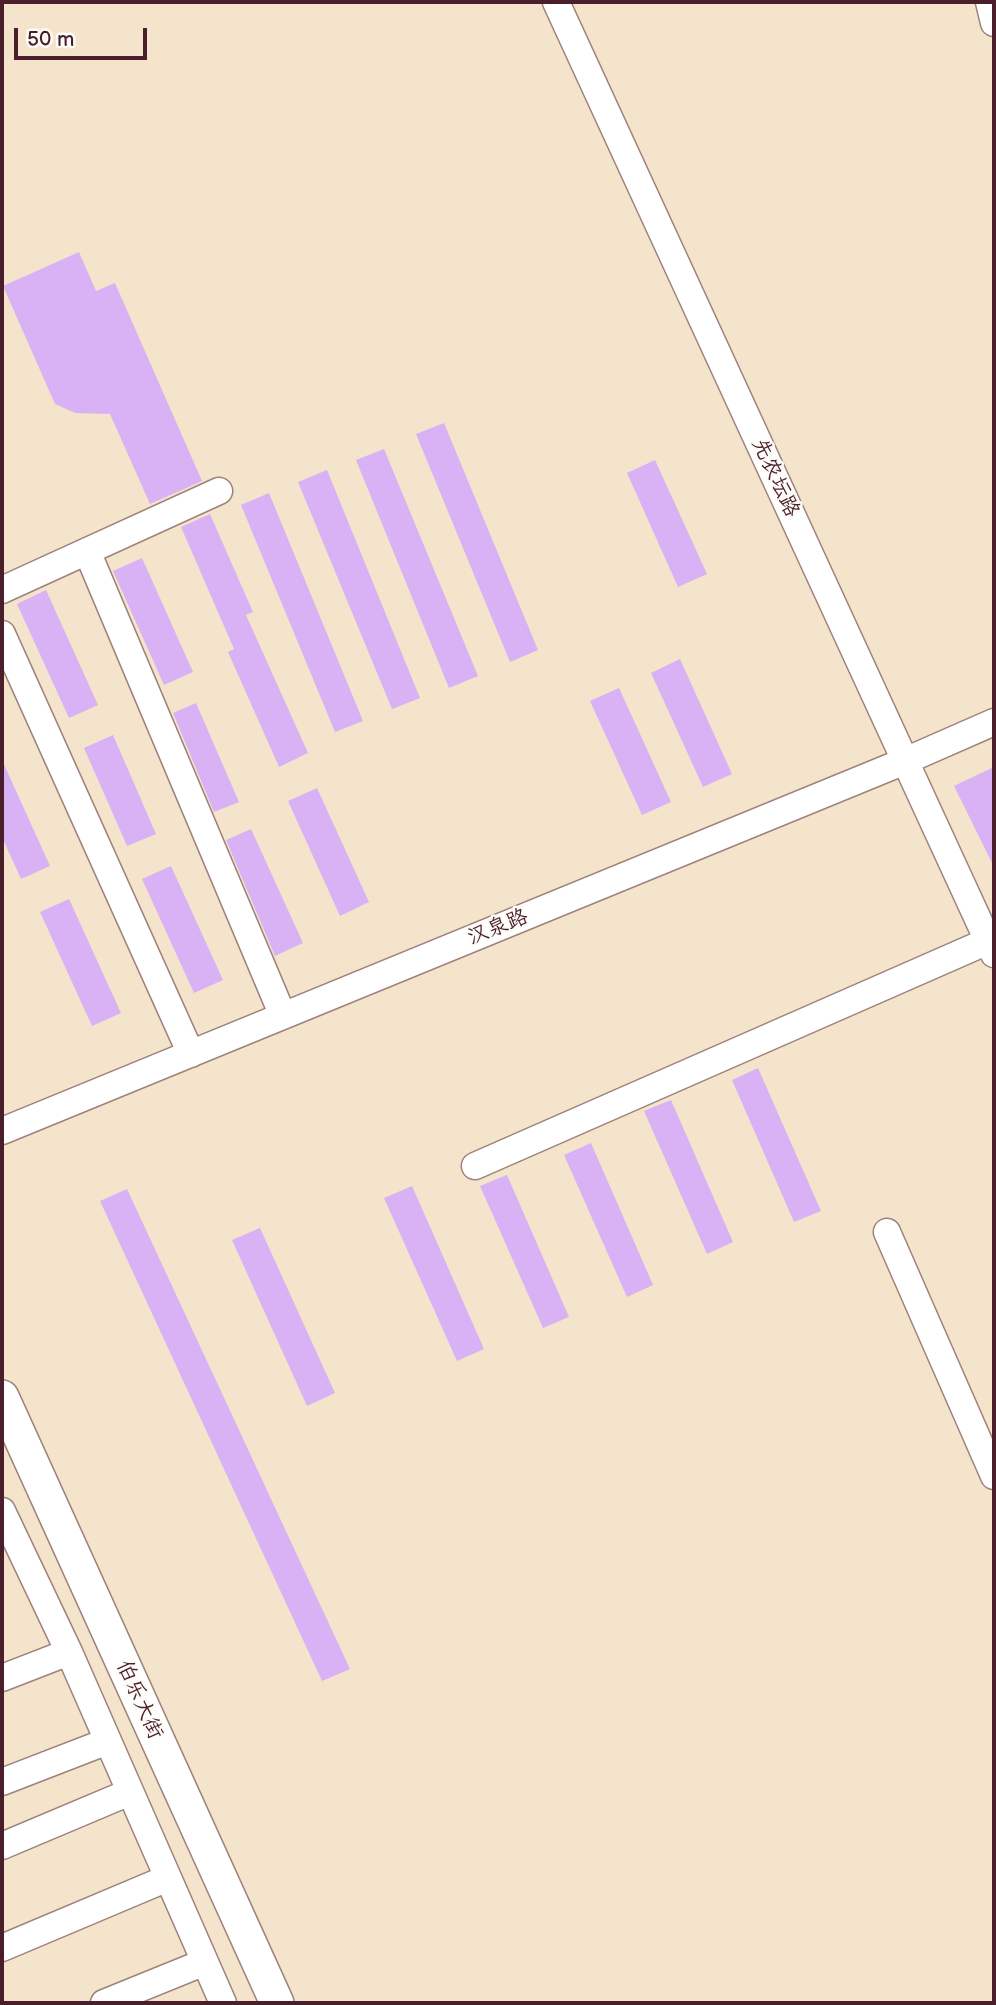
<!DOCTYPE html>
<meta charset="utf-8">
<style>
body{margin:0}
#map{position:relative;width:996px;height:2005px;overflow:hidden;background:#f3e4cb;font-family:"Balsamiq Sans",sans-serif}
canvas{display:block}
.frame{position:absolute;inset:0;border:4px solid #4a1f2b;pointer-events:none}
.scale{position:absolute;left:14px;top:28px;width:133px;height:32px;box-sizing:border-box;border:4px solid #4a1f2b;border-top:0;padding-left:9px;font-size:21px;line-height:24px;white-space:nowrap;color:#4a1f2b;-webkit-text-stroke:5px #fdfcf7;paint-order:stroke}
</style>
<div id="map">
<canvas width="996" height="2005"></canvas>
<div class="frame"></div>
<div class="scale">50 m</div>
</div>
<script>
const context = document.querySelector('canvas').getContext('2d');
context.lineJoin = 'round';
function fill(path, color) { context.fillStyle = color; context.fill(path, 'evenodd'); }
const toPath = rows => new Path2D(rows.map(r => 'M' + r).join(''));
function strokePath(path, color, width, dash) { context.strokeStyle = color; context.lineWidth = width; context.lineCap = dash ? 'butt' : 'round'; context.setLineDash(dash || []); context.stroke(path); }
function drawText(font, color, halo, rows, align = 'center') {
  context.font = font + ' "Balsamiq Sans","LXGW WenKai TC",sans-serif'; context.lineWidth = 5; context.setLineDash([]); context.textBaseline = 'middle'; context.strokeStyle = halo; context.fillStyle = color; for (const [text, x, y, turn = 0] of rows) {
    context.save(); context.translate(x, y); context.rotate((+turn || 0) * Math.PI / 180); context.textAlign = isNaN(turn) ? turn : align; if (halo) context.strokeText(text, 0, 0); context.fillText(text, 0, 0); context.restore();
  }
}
const building = toPath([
 [79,252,96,291,115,283,202,481,150,504,110,414,75,413,55,404,3,286],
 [444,423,538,650,510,662,416,434],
 [384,449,478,676,449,688,356,460],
 [655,460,707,574,678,587,627,473],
 [327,470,420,698,392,709,298,482],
 [269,493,363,721,335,732,241,505],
 [210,514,253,612,246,615,308,753,279,767,228,652,234,649,181,527],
 [142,558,193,672,164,685,113,571],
 [46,590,98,705,69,718,17,604],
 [680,659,732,774,703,787,651,673],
 [619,688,671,802,642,815,590,701],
 [196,703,239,802,214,812,173,713],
 [113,735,156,834,127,846,84,748],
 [2,760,50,866,21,879,2,837],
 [994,767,994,867,954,786],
 [317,788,369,902,340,916,288,801],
 [251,829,303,943,275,956,226,840],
 [171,866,223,980,194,993,142,879],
 [69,899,121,1013,92,1026,40,912],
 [758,1068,821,1211,794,1222,732,1080],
 [671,1100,733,1242,707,1254,644,1111],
 [591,1143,653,1285,627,1297,564,1155],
 [507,1175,569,1317,543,1328,480,1186],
 [412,1186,484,1349,457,1361,384,1198],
 [127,1189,350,1669,322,1681,100,1201],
 [260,1228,335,1393,307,1406,232,1240]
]);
const minor = toPath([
 [556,2,994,954],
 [989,2,994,23],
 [87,551,283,1016],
 [2,590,219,491],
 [2,634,191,1054],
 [2,1131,905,761,994,722],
 [475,1166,988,941],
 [887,1232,994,1476],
 [2,1511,69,1652,223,2003],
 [2,1678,69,1652],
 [2,1782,108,1741],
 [2,1846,130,1792],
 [2,1948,168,1878],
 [104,2003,205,1962]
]);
const major = toPath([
 [2,1397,277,2003]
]);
const streetNames = [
 ["先农坛路",775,478,65],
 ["汉泉路",498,928,-22],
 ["伯乐大街",139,1700,66]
];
fill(building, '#d8b2f5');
strokePath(minor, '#9e827b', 29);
strokePath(major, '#9e827b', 36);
strokePath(minor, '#fff', 26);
strokePath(major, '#fff', 33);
drawText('21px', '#4a1f2b', '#fdfcf7', streetNames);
</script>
